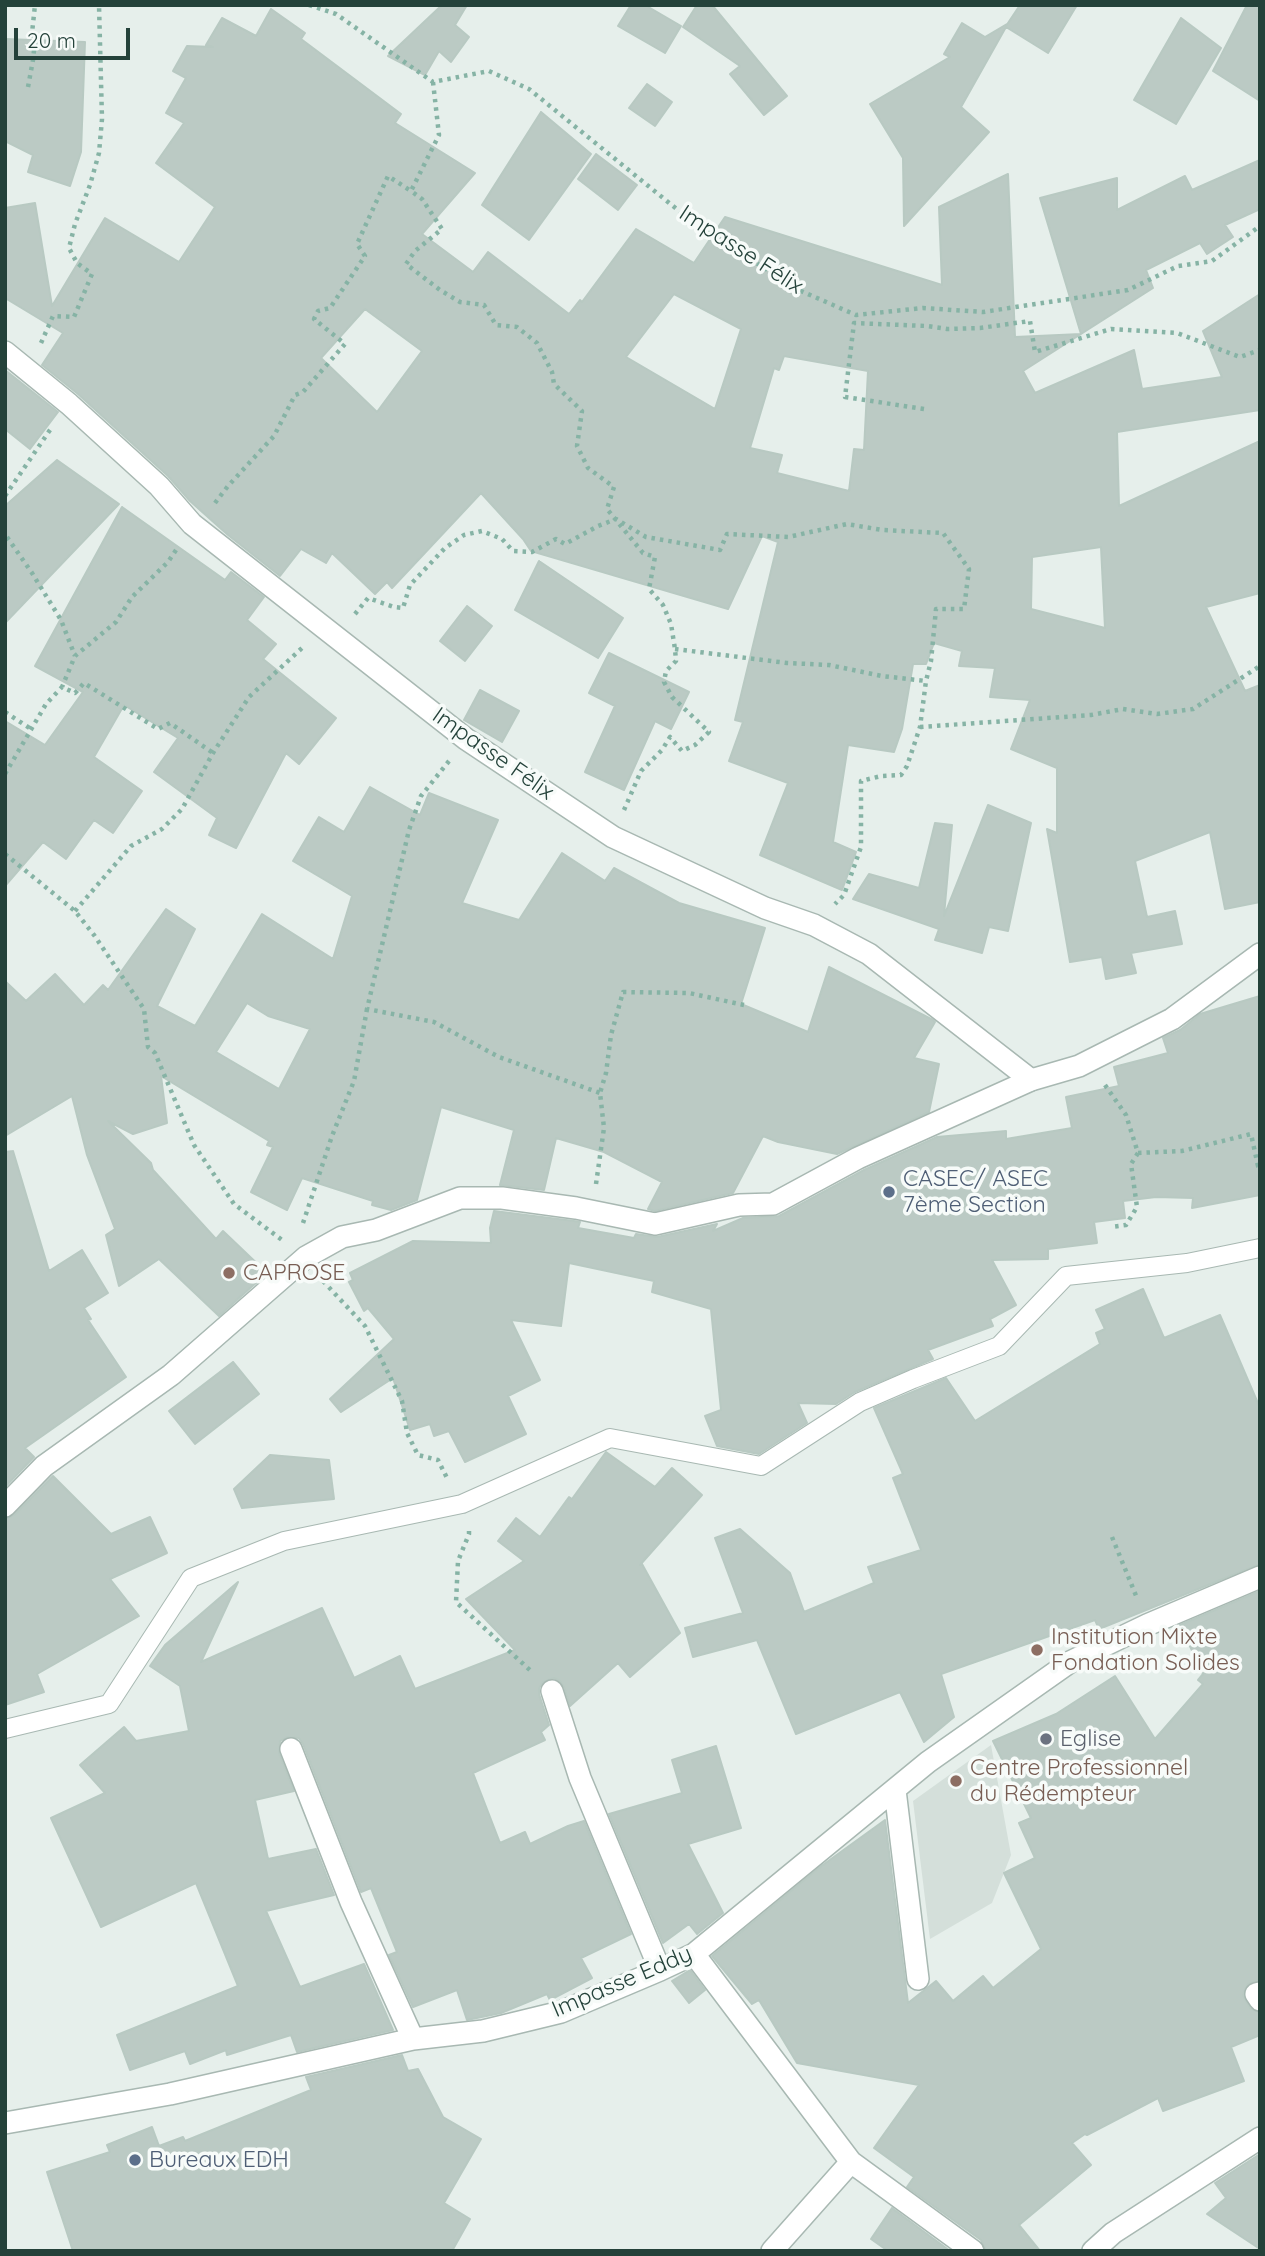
<!DOCTYPE html>
<meta charset="utf-8">
<style>
body{margin:0}
#map{position:relative;width:1265px;height:2256px;overflow:hidden;background:#e6efeb;font-family:Quicksand,sans-serif}
canvas{display:block}
.frame{position:absolute;inset:0;border:7px solid #24423a;pointer-events:none}
.scale{position:absolute;left:14px;top:28px;width:116px;height:32px;box-sizing:border-box;border:4px solid #24423a;border-top:0;padding-left:9px;font-size:21px;line-height:24px;white-space:nowrap;color:#24423a;-webkit-text-stroke:5px #f7fbf9;paint-order:stroke}
</style>
<div id="map">
<canvas width="1265" height="2256"></canvas>
<div class="frame"></div>
<div class="scale">20 m</div>
</div>
<script>
const context = document.querySelector('canvas').getContext('2d');
context.lineJoin = 'round';
function fill(path, color) { context.fillStyle = color; context.fill(path, 'evenodd'); }
const toPath = rows => new Path2D(rows.map(r => 'M' + r).join(''));
function strokePath(path, color, width, dash) { context.strokeStyle = color; context.lineWidth = width; context.lineCap = dash ? 'butt' : 'round'; context.setLineDash(dash || []); context.stroke(path); }
function drawText(font, color, halo, rows, align = 'center') {
  context.font = font + ' Quicksand,sans-serif'; context.lineWidth = 7; context.setLineDash([]); context.textBaseline = 'middle'; context.strokeStyle = halo; context.fillStyle = color; for (const [text, x, y, turn = 0] of rows) {
    context.save(); context.translate(x, y); context.rotate((+turn || 0) * Math.PI / 180); context.textAlign = isNaN(turn) ? turn : align; if (halo) context.strokeText(text, 0, 0); context.fillText(text, 0, 0); context.restore();
  }
}
const built = toPath([
 [991,1745,1011,1855,992,1903,930,1939,913,1801]
]);
const building = toPath([
 [442,5,467,5,455,25,469,37,451,62,439,51,425,75,388,56,442,5],
 [631,5,645,5,681,26,665,53,618,26,631,5],
 [697,5,712,5,787,96,764,115,730,74,740,66,683,27,697,5],
 [1020,5,1077,5,1048,53,1006,27,961,107,989,132,904,226,903,158,870,104,950,57,944,54,962,23,985,37,1007,24,1006,26,1020,5],
 [1247,5,1260,5,1260,101,1213,71,1247,5],
 [271,9,305,33,301,39,401,114,395,123,475,173,422,234,473,272,488,252,569,314,580,300,582,302,636,229,694,263,725,217,942,285,939,207,1008,174,1015,337,1081,334,1040,198,1117,178,1117,210,1185,176,1192,190,1260,160,1260,209,1225,225,1233,237,1207,254,1200,243,1146,270,1153,288,1023,371,1035,393,1134,350,1142,389,1222,377,1203,331,1260,294,1260,410,1117,432,1119,506,1260,441,1260,593,1206,607,1245,691,1260,685,1260,902,1225,909,1210,832,1135,861,1147,917,1175,911,1182,944,1131,953,1136,973,1106,979,1102,957,1070,962,1047,829,1057,833,1057,768,1011,749,1030,700,990,697,995,668,959,666,962,651,934,643,926,664,913,664,902,729,894,752,848,745,833,842,856,852,842,890,760,855,788,783,729,761,743,722,735,720,778,542,762,536,728,609,531,551,523,539,481,493,392,588,387,582,375,594,332,553,326,563,301,549,280,576,228,535,190,501,168,476,78,394,42,365,63,333,5,298,5,208,35,203,52,306,105,218,179,262,215,207,156,163,184,123,166,113,186,78,173,71,187,46,213,47,206,45,222,18,256,36,271,9],
 [674,294,741,329,715,409,626,357,674,294],
 [365,309,422,351,377,412,321,358,365,309],
 [784,356,868,371,864,450,854,449,849,491,777,473,782,455,750,448,774,368,779,370,784,356],
 [1101,547,1105,628,1031,609,1032,557,1101,547],
 [1181,18,1221,48,1176,124,1134,100,1181,18],
 [5,39,85,42,81,152,70,186,28,172,33,155,5,141,5,39],
 [647,84,672,102,655,126,629,108,647,84],
 [541,112,591,154,529,240,482,205,541,112],
 [596,154,637,185,618,210,578,179,596,154],
 [5,370,58,412,30,449,5,429,5,370],
 [57,460,119,504,5,623,5,506,57,460],
 [122,507,225,580,231,572,264,597,247,620,276,644,263,659,336,718,299,764,286,753,236,848,209,835,217,818,154,772,178,738,124,705,94,757,142,791,113,833,94,820,66,859,43,842,5,886,5,721,45,745,83,692,35,666,122,507],
 [539,561,623,618,598,658,515,610,539,561],
 [467,606,492,626,465,661,440,641,467,606],
 [609,653,689,692,671,729,655,721,624,790,585,772,615,706,589,693,609,653],
 [480,690,519,711,502,742,464,720,480,690],
 [370,787,420,815,429,793,498,820,462,903,519,920,562,853,605,881,614,868,679,903,765,928,741,1004,808,1032,829,967,933,1020,935,1022,914,1058,939,1064,929,1112,837,1154,778,1142,763,1136,733,1193,655,1211,648,1209,662,1182,604,1152,556,1138,544,1190,500,1185,514,1130,441,1107,417,1200,391,1210,372,1205,373,1201,302,1178,287,1210,251,1192,273,1147,267,1145,269,1141,161,1076,167,1123,133,1134,108,1121,151,1163,153,1170,216,1239,223,1231,267,1273,219,1316,159,1259,119,1286,106,1235,115,1229,87,1155,72,1096,5,1136,5,981,26,1001,55,974,84,1005,103,985,108,990,166,909,195,929,157,1006,195,1026,262,914,333,959,352,896,293,861,319,817,344,832,370,787],
 [247,1003,268,1016,310,1029,279,1089,216,1052,247,1003],
 [988,805,1031,823,1008,931,989,927,982,953,935,940,939,929,853,899,869,874,919,888,935,823,952,825,944,916,988,805],
 [1260,996,1260,1195,1192,1208,1193,1198,1156,1197,1123,1201,1125,1218,1094,1222,1097,1243,1048,1249,1048,1259,992,1260,1016,1305,990,1319,993,1326,928,1350,933,1359,855,1392,836,1404,798,1403,807,1423,759,1454,717,1446,705,1416,721,1410,711,1309,652,1292,654,1281,569,1263,561,1326,511,1320,540,1380,508,1396,526,1434,465,1462,449,1431,434,1436,430,1424,410,1430,393,1378,341,1412,330,1399,394,1339,368,1308,364,1311,349,1282,353,1280,350,1273,413,1241,491,1243,490,1228,494,1211,574,1221,580,1222,578,1228,634,1238,636,1234,657,1237,717,1224,713,1231,743,1218,779,1216,864,1170,937,1137,1006,1131,1006,1139,1072,1128,1066,1097,1119,1086,1114,1067,1168,1053,1163,1038,1180,1030,1200,1014,1260,996],
 [13,1151,49,1271,82,1250,108,1293,84,1308,91,1319,88,1320,126,1377,25,1448,34,1457,5,1487,5,1152,13,1151],
 [1143,1289,1164,1338,1220,1315,1260,1408,1260,1564,1099,1629,1095,1620,941,1674,954,1717,924,1742,900,1692,796,1734,757,1640,693,1657,685,1628,743,1613,715,1538,740,1529,790,1573,804,1612,874,1583,868,1567,921,1550,893,1478,903,1474,874,1408,946,1378,975,1421,1100,1344,1096,1333,1105,1329,1096,1310,1143,1289],
 [233,1362,259,1394,195,1444,169,1411,233,1362],
 [606,1452,655,1487,672,1468,702,1495,640,1565,642,1564,680,1633,630,1677,618,1663,570,1706,564,1687,560,1681,554,1678,543,1682,539,1688,539,1694,549,1725,541,1732,545,1740,473,1773,500,1843,525,1832,530,1844,568,1826,584,1821,631,1934,581,1958,592,1978,550,2000,547,1994,501,2013,467,2020,457,1990,413,2007,389,1955,397,1952,371,1888,361,1892,303,1744,299,1738,287,1737,280,1741,279,1753,294,1791,255,1800,268,1859,316,1849,334,1895,266,1911,300,1987,364,1964,393,2030,297,2052,291,2035,227,2055,226,2050,190,2064,185,2051,130,2070,117,2035,238,1986,196,1883,101,1927,51,1818,105,1793,80,1765,124,1727,136,1741,189,1731,180,1686,150,1666,165,1645,238,1582,201,1662,322,1608,354,1678,400,1656,415,1689,515,1650,466,1599,524,1561,498,1541,516,1518,540,1537,569,1497,572,1499,606,1452],
 [270,1455,329,1460,334,1499,242,1508,234,1489,270,1455],
 [53,1476,111,1534,150,1517,167,1553,110,1579,139,1616,37,1674,44,1692,5,1705,5,1519,14,1515,53,1476],
 [1260,1591,1260,1980,1248,1984,1243,1995,1250,2008,1260,2013,1260,2035,1231,2047,1244,2081,1163,2111,1158,2098,1087,2135,1085,2134,1072,2143,1091,2165,1019,2225,1040,2251,986,2251,981,2240,907,2187,914,2177,874,2148,919,2085,797,2063,759,2000,752,2004,712,1956,820,1867,885,1820,908,2003,936,1981,953,2001,983,1976,993,1988,1041,1949,1004,1873,1035,1858,1019,1823,1031,1818,993,1741,1056,1714,1115,1676,1155,1739,1203,1684,1198,1680,1203,1674,1180,1625,1260,1591],
 [716,1746,741,1828,688,1844,723,1913,697,1934,689,1924,663,1943,609,1814,682,1793,672,1760,716,1746],
 [690,1970,705,1990,689,2003,672,1981,690,1970],
 [402,2055,408,2071,418,2069,443,2117,481,2139,444,2203,470,2219,452,2251,73,2251,47,2172,110,2152,107,2145,152,2127,159,2146,183,2137,185,2141,311,2090,306,2077,402,2055],
 [1260,2154,1260,2249,1207,2214,1226,2198,1215,2183,1260,2154],
 [892,2208,950,2251,888,2251,871,2239,892,2208]
]);
const path = toPath([
 [309,5,336,14,433,82,489,71,529,89,700,228,801,291,856,315,923,308,983,312,1128,290,1178,266,1212,261,1260,226],
 [433,82,439,135,411,191,422,199,442,229,415,251,406,264,440,290,460,302,484,305,496,325,517,327,537,343,552,372,554,384,582,411,577,446,588,468,614,487,607,509,643,553,655,557,649,589,663,605,671,624,675,649,676,661,666,671,664,682,672,697,709,732,695,745,682,751,670,737,662,750,641,771,624,810],
 [28,87,33,60,35,41,32,33,35,5],
 [41,343,53,316,74,317,92,274,77,263,69,248,75,224,90,185,99,153,102,119,99,5],
 [924,409,845,397,854,323,927,326,947,329,980,328,1030,321,1035,352,1111,329,1177,333,1240,357,1260,350],
 [5,496,52,427],
 [215,503,228,486,274,436,295,395,303,392,345,344,314,319,318,311,330,308,365,256,357,244,388,176,411,191],
 [7,537,32,573,61,620,75,656],
 [176,550,168,562,132,597,116,622,75,656,62,687,75,693,84,683,158,729,170,723,213,753],
 [355,614,368,598,394,607,403,608,410,585,445,548,464,535,482,531,502,539,513,551,532,552,556,539,565,544,598,526,616,519,646,537,720,550,727,534,788,537,847,524,882,530,943,533,969,569,964,609,936,609,931,661,926,681,920,727,907,766,901,775,881,776,861,781,861,847,844,895,835,904],
 [675,649,787,663,829,665,882,676,926,681],
 [5,712,31,729],
 [920,727,1091,715,1123,709,1157,714,1193,709,1260,666],
 [449,761,421,796,409,830,367,1009,434,1022,499,1057,600,1093],
 [5,774,46,704,62,687],
 [5,854,75,911,94,935,144,1009,148,1047,155,1053,194,1145,234,1204,282,1240],
 [75,911,131,846,162,829,182,809,213,753,249,697,302,648],
 [1105,1085,1126,1115,1138,1153,1131,1164,1137,1207,1126,1225,1111,1227],
 [1138,1153,1182,1151,1251,1134,1258,1166,1260,1167],
 [596,1184,604,1128,600,1093,606,1073,611,1035,623,992,689,993,744,1005],
 [303,1223,332,1136,354,1081,367,1009],
 [323,1281,365,1326,402,1401,407,1433,418,1455,438,1460,447,1478],
 [469,1531,469,1534,458,1561,456,1602,532,1672],
 [1112,1537,1137,1598]
]);
const service = toPath([
 [5,1729,109,1704,191,1578,284,1541,462,1504,610,1438,761,1466,860,1402,913,1379,999,1346,1066,1276,1187,1263,1260,1248]
]);
const minor = toPath([
 [5,352,69,404,159,486,192,524,466,739,613,837,765,908,814,925,869,954,1031,1080],
 [552,1691,580,1778,660,1970],
 [291,1749,351,1902,413,2039],
 [895,1790,918,1979],
 [694,1954,851,2162,973,2251],
 [1260,1993,1256,1994,1260,2000],
 [5,2123,170,2094,413,2039,483,2031,561,2012,660,1970,694,1954,928,1762,1070,1662,1147,1625,1260,1577],
 [772,2251,851,2162]
]);
const tertiary = toPath([
 [5,1506,44,1466,171,1375,306,1257,342,1237,376,1230,460,1198,502,1198,576,1208,655,1224,739,1205,773,1204,858,1158,1031,1080,1079,1066,1172,1019,1260,954],
 [1093,2251,1113,2233,1260,2138]
]);
const markers = [
 [889,1192,7,"#5c6f8a"],
 [229,1273,7,"#8d6e63"],
 [1037,1650,7,"#8d6e63"],
 [1046,1739,7,"#6b7280"],
 [956,1781,7,"#8d6e63"],
 [135,2160,7,"#5c6f8a"]
];
const streetNames = [
 ["Impasse Félix",741,250,33],
 ["Impasse Félix",493,754,35],
 ["Impasse Eddy",622,1982,-23]
];
const serviceNames = [
 ["CASEC/ ASEC",903,1179],
 ["7ème Section",903,1205],
 ["Bureaux EDH",149,2160]
];
const educationNames = [
 ["CAPROSE",243,1273],
 ["Institution Mixte",1051,1637],
 ["Fondation Solides",1051,1663],
 ["Centre Professionnel",970,1768],
 ["du Rédempteur",970,1794]
];
const worshipNames = [
 ["Eglise",1060,1739]
];
fill(built, '#d4dfda');
fill(building, '#bbcac4');
strokePath(building, '#b8c9c2', 2);
strokePath(service, '#a8b8b2', 20);
strokePath(minor, '#a8b8b2', 24);
strokePath(tertiary, '#a8b8b2', 24);
strokePath(path, '#86b3a5', 4.5, [3.5, 5]);
strokePath(service, '#fff', 18);
strokePath(minor, '#fff', 21);
strokePath(tertiary, '#fff', 21);
for (const [x, y, r, color] of markers) { const dot = new Path2D(); dot.arc(x, y, r, 0, 2 * Math.PI); context.fillStyle = color; context.fill(dot); strokePath(dot, '#f7fbf9', 2.5); }
drawText('23px', '#24423a', '#f7fbf9', streetNames);
drawText('23px', '#4e5e75', '#f7fbf9', serviceNames, 'left');
drawText('23px', '#785e54', '#f7fbf9', educationNames, 'left');
drawText('23px', '#5b616d', '#f7fbf9', worshipNames, 'left');
</script>
